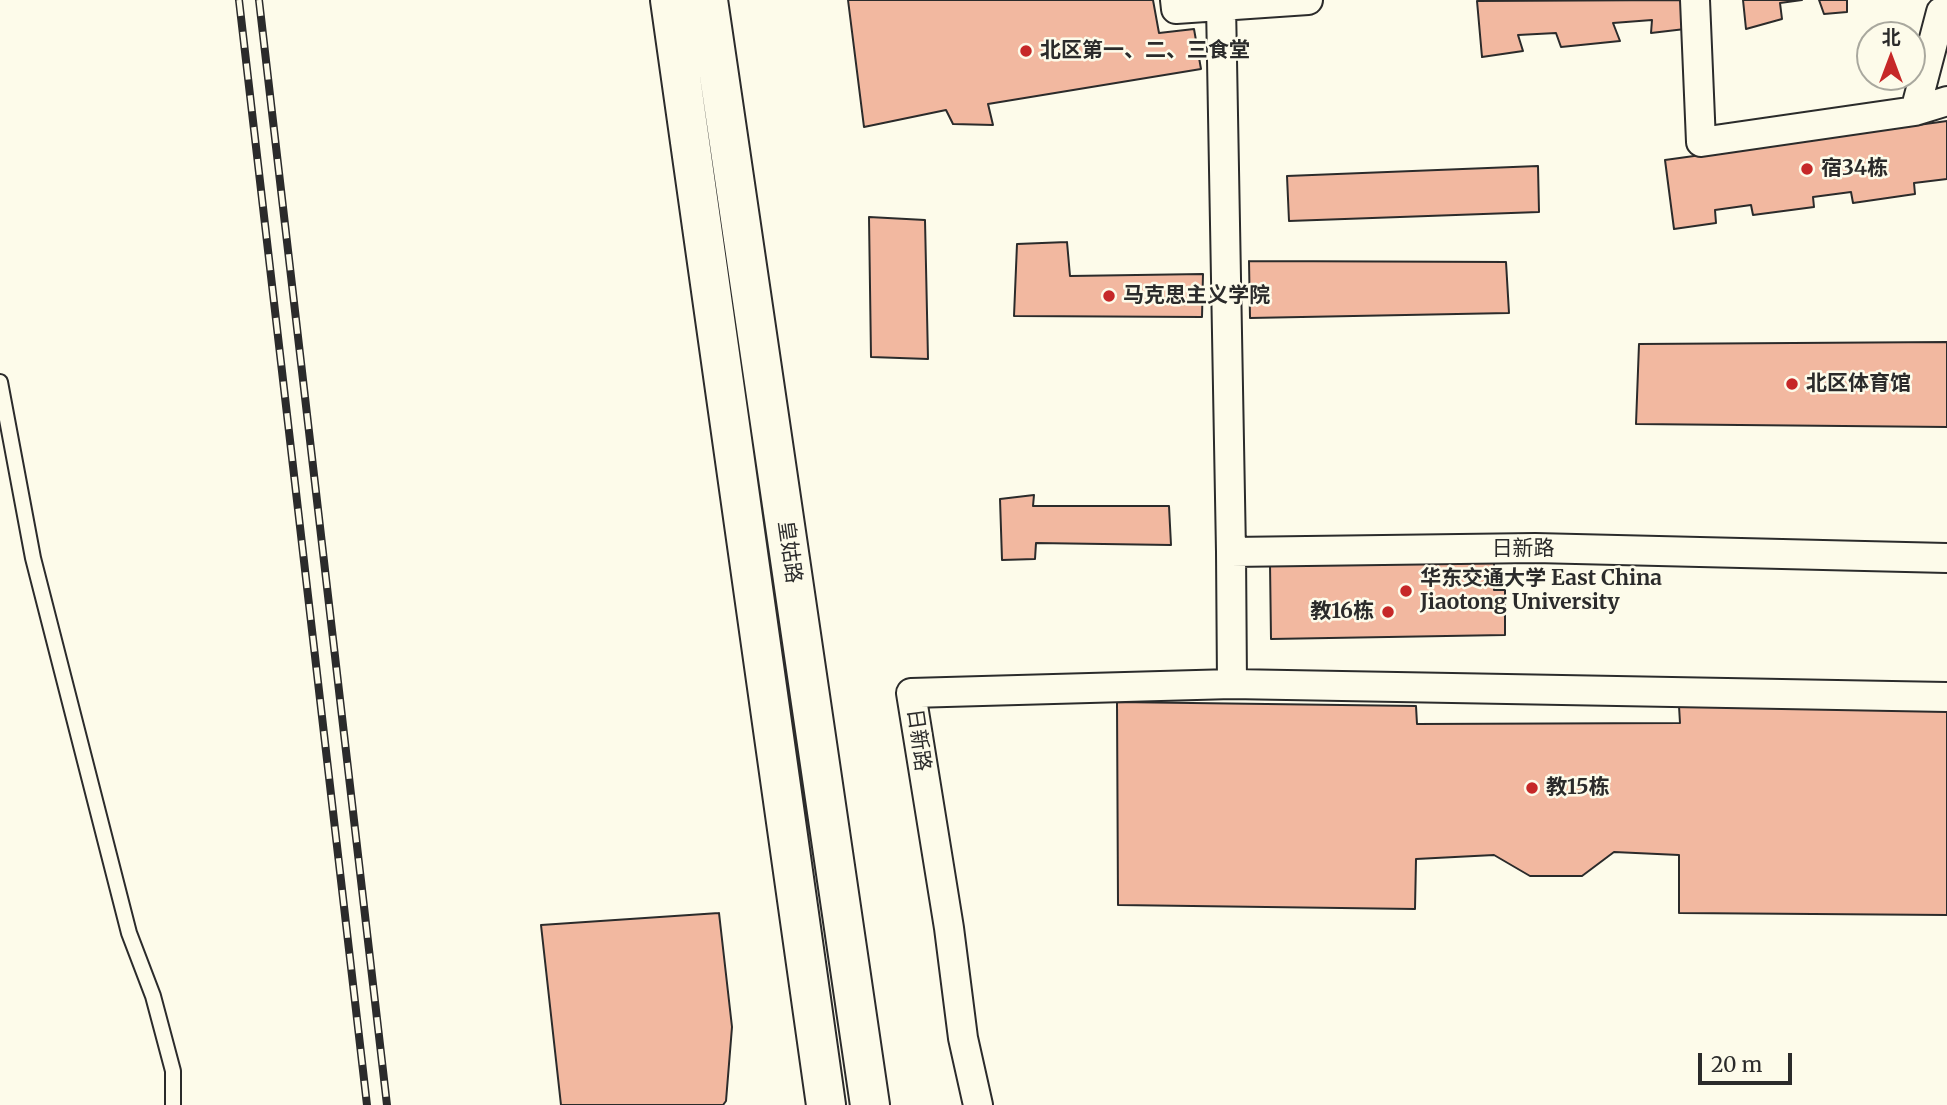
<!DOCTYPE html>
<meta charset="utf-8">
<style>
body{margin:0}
#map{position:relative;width:1947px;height:1105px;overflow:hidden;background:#fdfbea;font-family:Merriweather,"Noto Sans SC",serif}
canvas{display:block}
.north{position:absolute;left:1856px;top:21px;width:70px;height:70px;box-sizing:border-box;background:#fdfbea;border:2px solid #a9a89e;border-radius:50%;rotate:0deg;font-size:19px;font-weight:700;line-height:28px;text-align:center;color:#2b2b2b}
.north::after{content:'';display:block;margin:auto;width:24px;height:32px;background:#c62828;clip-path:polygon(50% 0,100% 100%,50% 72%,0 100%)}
.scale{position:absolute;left:1698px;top:1053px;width:94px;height:32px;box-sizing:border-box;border:4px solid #2b2b2b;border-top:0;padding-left:9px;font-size:21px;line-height:24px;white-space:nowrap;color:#2b2b2b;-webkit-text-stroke:5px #fdfbea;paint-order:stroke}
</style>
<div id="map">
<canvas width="1947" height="1105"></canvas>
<div class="north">北</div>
<div class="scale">20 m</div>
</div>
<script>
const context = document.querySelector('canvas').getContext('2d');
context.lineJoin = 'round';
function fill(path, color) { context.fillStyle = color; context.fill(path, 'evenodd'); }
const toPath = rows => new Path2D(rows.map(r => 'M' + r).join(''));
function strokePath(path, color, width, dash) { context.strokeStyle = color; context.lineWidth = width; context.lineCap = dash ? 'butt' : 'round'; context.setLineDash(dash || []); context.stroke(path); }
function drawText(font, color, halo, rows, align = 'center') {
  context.font = font + ' Merriweather,"Noto Sans SC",serif'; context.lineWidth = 5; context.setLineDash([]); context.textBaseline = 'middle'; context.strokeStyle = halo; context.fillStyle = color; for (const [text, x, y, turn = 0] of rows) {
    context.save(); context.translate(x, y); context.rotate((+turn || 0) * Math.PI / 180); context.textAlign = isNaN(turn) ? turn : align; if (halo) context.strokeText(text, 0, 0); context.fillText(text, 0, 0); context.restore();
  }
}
const building = toPath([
 [848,0,1153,0,1159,33,1194,29,1201,69,988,104,993,125,953,124,946,110,864,127,848,0],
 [1683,0,1685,29,1651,33,1652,20,1613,23,1620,41,1561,47,1556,33,1518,35,1523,51,1482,57,1477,1,1683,0],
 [1743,0,1802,0,1780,3,1782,19,1746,29,1743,0],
 [1819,0,1847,0,1847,12,1824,14,1819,0],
 [1947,121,1947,179,1914,183,1915,194,1853,203,1851,192,1813,197,1814,207,1753,215,1751,205,1715,210,1716,223,1674,229,1665,160,1947,121],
 [1538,166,1539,212,1289,221,1287,176,1538,166],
 [869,217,925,220,928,359,871,357,869,217],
 [1067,242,1070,276,1203,274,1202,317,1014,316,1017,244,1067,242],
 [1249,261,1506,262,1509,313,1250,318,1249,261],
 [1947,342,1947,427,1636,424,1639,344,1947,342],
 [1034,495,1033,506,1169,506,1171,545,1036,543,1035,559,1002,560,1000,499,1034,495],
 [1494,558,1494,590,1505,590,1505,635,1271,639,1270,564,1494,558],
 [1117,702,1416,706,1417,724,1680,723,1679,706,1947,708,1947,915,1679,913,1679,855,1614,852,1582,876,1530,876,1494,855,1416,859,1415,909,1118,905,1117,702],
 [719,913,732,1027,726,1101,723,1105,561,1105,541,925,719,913]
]);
const lane = toPath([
 [0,382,33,558,129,933,153,996,173,1071,173,1105]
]);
const street = toPath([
 [1175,0,1176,9,1308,0],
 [1695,0,1701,142,1915,111,1947,101],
 [1221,5,1231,552],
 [1915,111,1941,12],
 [1232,684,1231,552,1535,548,1947,558],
 [978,1105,963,1038,949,928,911,693,1232,684,1947,697]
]);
const secondary = toPath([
 [670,0,826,1105],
 [708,0,870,1105]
]);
const rail = toPath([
 [239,0,367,1105],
 [259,0,387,1105]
]);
const markers = [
 [1026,51,7,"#c62828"],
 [1807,169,7,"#c62828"],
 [1109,296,7,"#c62828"],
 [1792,384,7,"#c62828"],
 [1406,591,7,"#c62828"],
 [1388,612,7,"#c62828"],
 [1532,788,7,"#c62828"]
];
const poiNames = [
 ["北区第一、二、三食堂",1040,51],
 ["宿34栋",1821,169],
 ["马克思主义学院",1123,296],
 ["北区体育馆",1806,384],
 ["华东交通大学 East China",1420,579],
 ["Jiaotong University",1420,603],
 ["教16栋",1374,612,"right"],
 ["教15栋",1546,788]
];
const streetNames = [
 ["日新路",1523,549],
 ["皇姑路",789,552,82],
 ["日新路",918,740,82]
];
fill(building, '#f2b8a0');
strokePath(building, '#2b2b2b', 2);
strokePath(lane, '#2b2b2b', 18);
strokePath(street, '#2b2b2b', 32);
strokePath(secondary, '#2b2b2b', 42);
strokePath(lane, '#fdfbea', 14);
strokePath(street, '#fdfbea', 28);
strokePath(secondary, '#fdfbea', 38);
strokePath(rail, '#2b2b2b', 8);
strokePath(rail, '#fdfbea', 5, [16]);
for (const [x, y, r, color] of markers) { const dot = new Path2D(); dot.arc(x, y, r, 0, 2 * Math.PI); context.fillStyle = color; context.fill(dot); strokePath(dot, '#fdfbea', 2.5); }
drawText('bold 21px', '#2b2b2b', '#fdfbea', poiNames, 'left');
drawText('21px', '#2b2b2b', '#fdfbea', streetNames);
</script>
